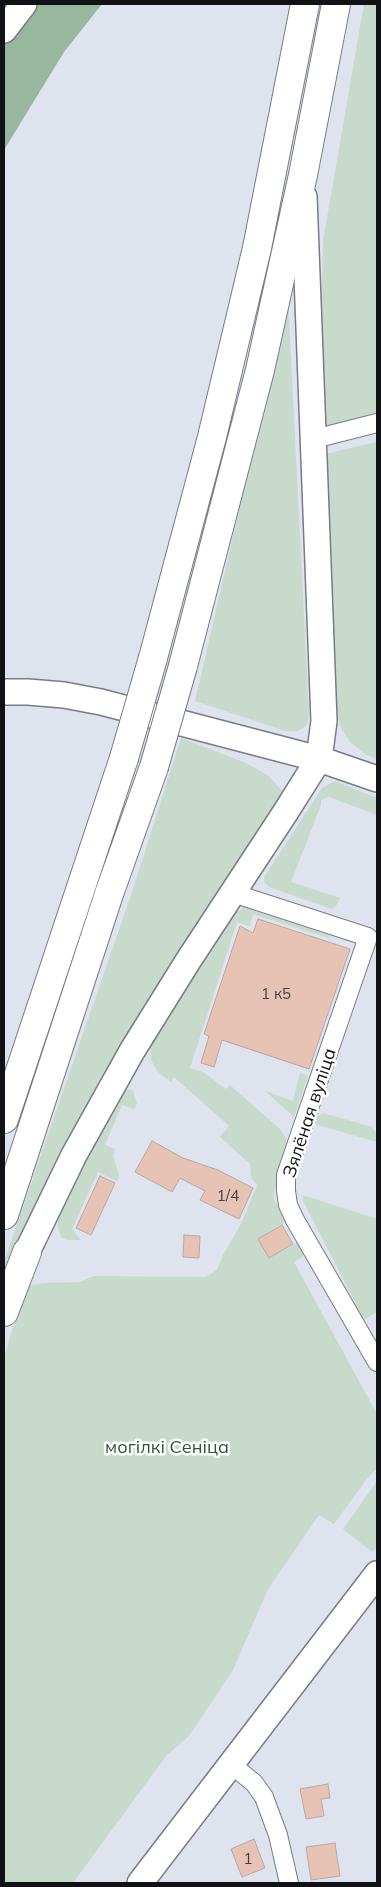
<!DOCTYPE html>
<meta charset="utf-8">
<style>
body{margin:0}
#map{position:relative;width:381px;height:1887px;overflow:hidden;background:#dee3ee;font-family:Mulish,sans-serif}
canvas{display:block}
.frame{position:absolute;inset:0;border:5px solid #101215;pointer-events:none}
</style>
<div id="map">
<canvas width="381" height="1887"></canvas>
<div class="frame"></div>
</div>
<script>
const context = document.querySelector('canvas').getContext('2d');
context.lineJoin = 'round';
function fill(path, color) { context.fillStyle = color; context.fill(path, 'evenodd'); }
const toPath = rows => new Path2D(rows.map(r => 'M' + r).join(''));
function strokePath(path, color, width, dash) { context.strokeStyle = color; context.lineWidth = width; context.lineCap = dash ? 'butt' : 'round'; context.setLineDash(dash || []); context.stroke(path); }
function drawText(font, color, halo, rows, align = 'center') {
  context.font = font + ' Mulish,sans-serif'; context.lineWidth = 5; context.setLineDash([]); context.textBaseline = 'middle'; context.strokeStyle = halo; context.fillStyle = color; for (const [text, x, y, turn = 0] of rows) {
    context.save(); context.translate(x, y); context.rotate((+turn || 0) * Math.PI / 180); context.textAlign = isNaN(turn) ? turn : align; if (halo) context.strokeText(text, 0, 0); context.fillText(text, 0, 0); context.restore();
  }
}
const green = toPath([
 [364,4,377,4,377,418,319,432,323,241],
 [288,298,309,714,307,725,298,731,285,731,195,701],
 [376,442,377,444,377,759,365,754,350,742,342,730,337,715,325,454],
 [181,738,246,763,269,776,284,793,36,1202,4,1278,4,1262,132,892],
 [335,781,377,798,377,815,329,797,321,800,321,805,291,882,340,898,336,906,332,909,269,887,264,882,264,877,322,788],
 [243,907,328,935,331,939,253,914,250,926,237,922,190,1068,203,1072,226,1089,230,1085,281,1130,286,1139,288,1149,273,1196,285,1222,258,1239,269,1258,299,1242,305,1252,303,1257,294,1262,377,1414,377,1468,366,1480,334,1524,319,1515,268,1589,233,1670,189,1736,166,1756,73,1883,4,1883,4,1358,20,1302,27,1288,32,1285,43,1283,79,1282,94,1276,206,1277,217,1270,223,1255,242,1222,257,1185,251,1178,250,1164,220,1137,229,1126,174,1077,171,1082,158,1072,151,1060,150,1045,233,911,240,911],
 [300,1073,308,1076,294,1117,265,1091,293,1101],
 [126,1089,133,1091,137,1104,134,1109,122,1105,105,1145,115,1149,113,1156,119,1175,117,1181,98,1172,72,1229,81,1240,67,1240,62,1238,58,1229,58,1219,120,1090],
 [323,1113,372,1127,377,1135,377,1142,314,1124,316,1117],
 [303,1195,374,1218,377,1218,377,1312,367,1318,361,1320,352,1306,355,1302,303,1201],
 [377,1481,377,1547,372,1552,343,1529]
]);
const forest = toPath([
 [4,4,102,4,64,52,4,150]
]);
const building = toPath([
 [258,919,350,949,309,1069,222,1040,214,1067,201,1063,209,1036,204,1034,240,926,253,933,258,919],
 [152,1141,183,1158,218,1170,253,1188,239,1219,200,1200,205,1191,180,1178,172,1192,135,1172,152,1141],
 [100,1176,115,1183,91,1235,76,1228,100,1176],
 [282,1225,293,1244,269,1258,258,1239,282,1225],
 [184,1235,200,1236,199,1258,183,1257,184,1235],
 [328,1784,330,1798,321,1799,324,1816,306,1819,300,1789,328,1784],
 [254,1839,265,1868,242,1877,231,1849,254,1839],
 [335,1843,340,1876,311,1880,306,1847,335,1843]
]);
const street = toPath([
 [314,439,377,423],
 [233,891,245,897,368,937,286,1175,286,1191,288,1205,295,1220,377,1362],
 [232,1765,254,1783,264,1797,278,1835,289,1883]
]);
const secondary = toPath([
 [4,30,24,4],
 [4,692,28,692,64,695,101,702,319,759,377,779],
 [27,1252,74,1155,132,1051,188,961,285,813,319,759,324,721,304,197],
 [140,1883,377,1574]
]);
const highway = toPath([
 [153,658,212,437,257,248,305,4],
 [183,666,260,370,303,175,336,4],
 [4,1119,124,758],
 [4,1215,109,894,154,767],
 [4,1312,27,1252]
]);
const highwayBridge = toPath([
 [124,758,153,658],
 [154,767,183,666]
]);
const numberNames = [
 ["1 к5",276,994],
 ["1/4",228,1196],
 ["1",248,1859]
];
const streetNames = [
 ["Зялёная вуліца",310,1113,-72]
];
const parkNames = [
 ["могілкі Сеніца",167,1448]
];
fill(green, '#c8dacb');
fill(forest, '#99b69f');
fill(building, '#e6c3b5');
strokePath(building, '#b5a9a4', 1);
strokePath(street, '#777c86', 20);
strokePath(secondary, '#777c86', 28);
strokePath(highway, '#777c86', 30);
strokePath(street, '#fff', 18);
strokePath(secondary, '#fff', 25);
strokePath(highway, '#fff', 28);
strokePath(highwayBridge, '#777c86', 30, []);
strokePath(highwayBridge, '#fff', 28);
drawText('15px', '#463e3d', null, numberNames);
drawText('18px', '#101215', '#fff', streetNames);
drawText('18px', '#2a5836', '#fff', parkNames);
</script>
